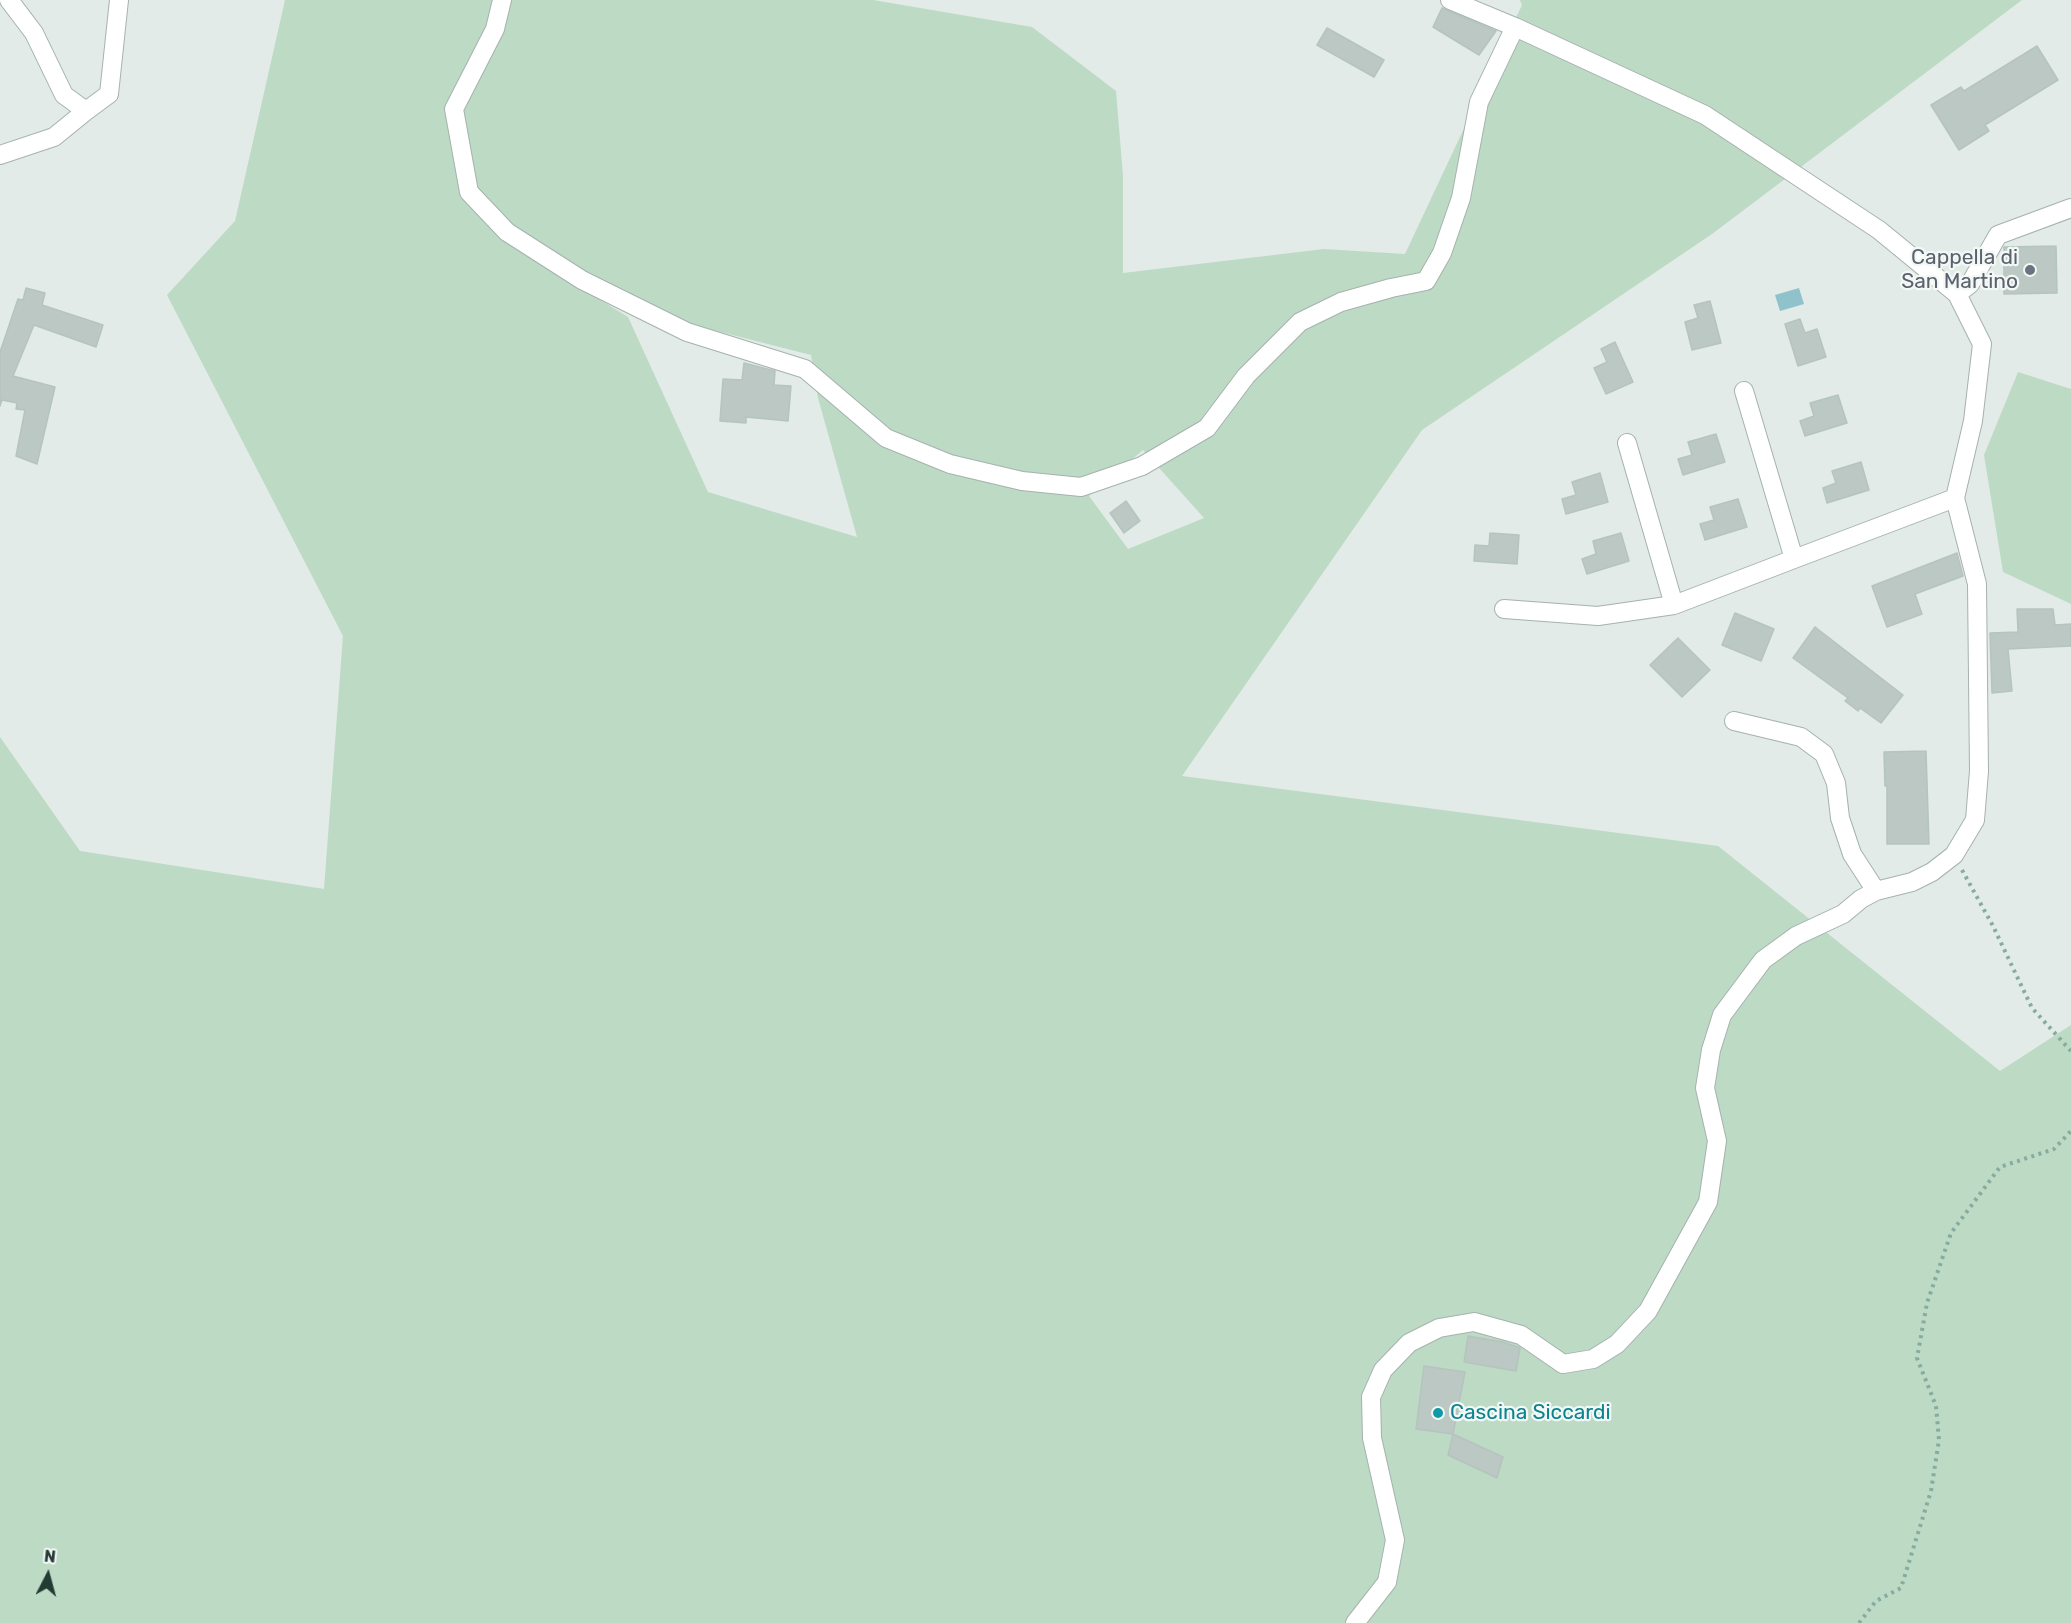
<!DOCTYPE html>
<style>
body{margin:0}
#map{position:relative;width:2071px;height:1623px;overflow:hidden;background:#e2ebe7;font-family:Rubik,sans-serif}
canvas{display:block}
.north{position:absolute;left:18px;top:1545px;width:60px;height:60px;-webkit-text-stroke:4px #f2f8f5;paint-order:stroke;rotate:6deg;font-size:16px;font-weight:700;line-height:24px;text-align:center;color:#243a34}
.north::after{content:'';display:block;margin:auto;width:21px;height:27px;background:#243a34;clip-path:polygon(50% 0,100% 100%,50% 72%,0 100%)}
</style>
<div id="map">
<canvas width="2071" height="1623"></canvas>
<div class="north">N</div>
</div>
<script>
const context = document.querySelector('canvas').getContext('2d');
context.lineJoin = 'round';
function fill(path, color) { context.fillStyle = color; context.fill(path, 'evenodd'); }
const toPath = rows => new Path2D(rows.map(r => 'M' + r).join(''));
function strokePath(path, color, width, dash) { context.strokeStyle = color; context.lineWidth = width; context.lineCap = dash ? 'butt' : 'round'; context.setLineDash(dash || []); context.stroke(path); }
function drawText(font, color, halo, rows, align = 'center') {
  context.font = font + ' Rubik,sans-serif'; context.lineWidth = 4.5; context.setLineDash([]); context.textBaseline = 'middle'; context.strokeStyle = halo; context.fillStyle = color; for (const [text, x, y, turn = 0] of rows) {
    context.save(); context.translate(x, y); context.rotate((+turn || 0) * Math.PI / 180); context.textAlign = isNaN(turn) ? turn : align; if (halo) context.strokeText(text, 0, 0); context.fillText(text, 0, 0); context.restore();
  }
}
const green = toPath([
 [285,0,873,0,1032,27,1116,91,1123,176,1123,273,1324,249,1405,254,1522,5,1520,0,2022,0,1712,234,1422,430,1182,776,1718,846,2000,1071,2071,1025,2071,1623,0,1623,0,737,80,851,324,889,343,636,167,295,235,221],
 [515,232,595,280,689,324,811,355,818,398,857,537,708,492,628,317,497,236],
 [1143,450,1204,518,1128,549,1089,496],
 [2018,372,2071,389,2071,604,2003,572,1984,455]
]);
const water = toPath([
 [1799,288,1804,304,1780,311,1775,295]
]);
const building = toPath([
 [1442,8,1496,31,1479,55,1433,27,1442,8],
 [1327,28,1384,60,1374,77,1317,45,1327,28],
 [2037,46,2058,80,1985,125,1989,131,1959,150,1931,105,1961,87,1964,91,2037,46],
 [2056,246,2057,293,2004,294,2004,247,2056,246],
 [26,288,45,293,42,305,103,325,96,347,34,325,13,376,55,387,37,464,16,456,25,410,16,409,17,403,2,400,0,406,0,352,18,299,23,300,26,288],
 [1710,301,1721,343,1692,350,1685,322,1698,318,1694,305,1710,301],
 [1800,319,1805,333,1817,329,1826,357,1798,366,1785,324,1800,319],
 [1615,342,1633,382,1606,394,1594,368,1607,362,1601,349,1615,342],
 [744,363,775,371,774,385,791,386,788,421,746,417,746,423,720,421,723,379,742,380,744,363],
 [1838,395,1847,423,1805,436,1800,421,1814,416,1810,403,1838,395],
 [1716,434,1725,462,1683,475,1678,459,1692,455,1688,442,1716,434],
 [1861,462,1869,490,1827,503,1823,488,1836,483,1832,471,1861,462],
 [1600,473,1608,502,1566,514,1562,499,1576,495,1572,482,1600,473],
 [1738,499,1747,527,1705,540,1700,524,1714,520,1710,507,1738,499],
 [1126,501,1140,521,1124,533,1110,513,1126,501],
 [1490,533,1519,535,1517,564,1474,561,1475,545,1489,546,1490,533],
 [1621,533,1629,561,1587,574,1582,559,1596,554,1593,541,1621,533],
 [1957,553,1963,576,1915,594,1922,614,1887,627,1872,586,1957,553],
 [2017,609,2053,609,2055,625,2071,624,2071,646,2008,649,2012,691,1992,693,1990,633,2018,632,2017,609],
 [1735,613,1774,629,1761,661,1722,645,1735,613],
 [1815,627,1903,695,1881,723,1860,708,1858,711,1845,701,1848,698,1793,658,1815,627],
 [1678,638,1710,670,1682,697,1650,665,1678,638],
 [1926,751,1929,844,1887,844,1887,786,1885,786,1884,752,1926,751],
 [1468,1336,1503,1342,1520,1348,1516,1371,1464,1362,1468,1336],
 [1424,1366,1465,1372,1453,1434,1416,1429,1424,1366],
 [1453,1434,1503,1457,1497,1478,1448,1455,1453,1434]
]);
const path = toPath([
 [1962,870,1993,926,2032,1008,2071,1051],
 [1859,1623,1876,1601,1901,1588,1931,1491,1939,1440,1936,1406,1917,1358,1927,1303,1951,1233,2000,1167,2054,1149,2071,1131]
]);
const minor = toPath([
 [9,0,34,33,64,95,86,111,109,94,119,0],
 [502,0,495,29,454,109,469,192,507,232,582,280,687,332,805,369,886,438,950,464,1022,481,1081,487,1142,466,1207,428,1246,376,1300,322,1341,302,1391,288,1426,281,1442,253,1461,198,1479,102,1515,27],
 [0,155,54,137,86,111],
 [1957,294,1970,284,1998,235,2071,208],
 [1744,391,1794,559,1955,498],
 [1627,443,1674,605],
 [1504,609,1598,616,1674,605,1794,559],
 [1734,721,1801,737,1824,754,1836,783,1840,818,1852,854,1876,891],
 [1355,1623,1387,1582,1395,1540,1372,1438,1371,1397,1383,1370,1409,1343,1439,1328,1474,1322,1521,1335,1563,1364,1593,1359,1617,1344,1648,1311,1708,1202,1717,1141,1705,1088,1711,1050,1722,1015,1763,960,1796,936,1843,914,1861,899,1876,891,1912,882,1932,872,1954,855,1975,820,1979,771,1977,584,1955,498,1973,421,1982,344,1957,294,1879,230,1705,115,1515,27,1450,0]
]);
const markers = [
 [2030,270,6,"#6b7280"],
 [1438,1413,6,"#0f9aa8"]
];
const worshipNames = [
 ["Cappella di",2018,258],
 ["San Martino",2018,282]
];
const cultureNames = [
 ["Cascina Siccardi",1450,1413]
];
fill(green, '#bddac5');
fill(water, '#8fc2cb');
fill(building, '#bbc8c3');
strokePath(building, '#b5c4be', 1.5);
strokePath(minor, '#a5b2ae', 20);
strokePath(path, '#86ac9f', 4, [3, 4.5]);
strokePath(minor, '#fff', 18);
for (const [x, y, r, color] of markers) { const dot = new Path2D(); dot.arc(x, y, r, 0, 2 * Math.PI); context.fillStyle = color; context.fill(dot); strokePath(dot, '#f2f8f5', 2); }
drawText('21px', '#5b616d', '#f2f8f5', worshipNames, 'right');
drawText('21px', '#0d838f', '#f2f8f5', cultureNames, 'left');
</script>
